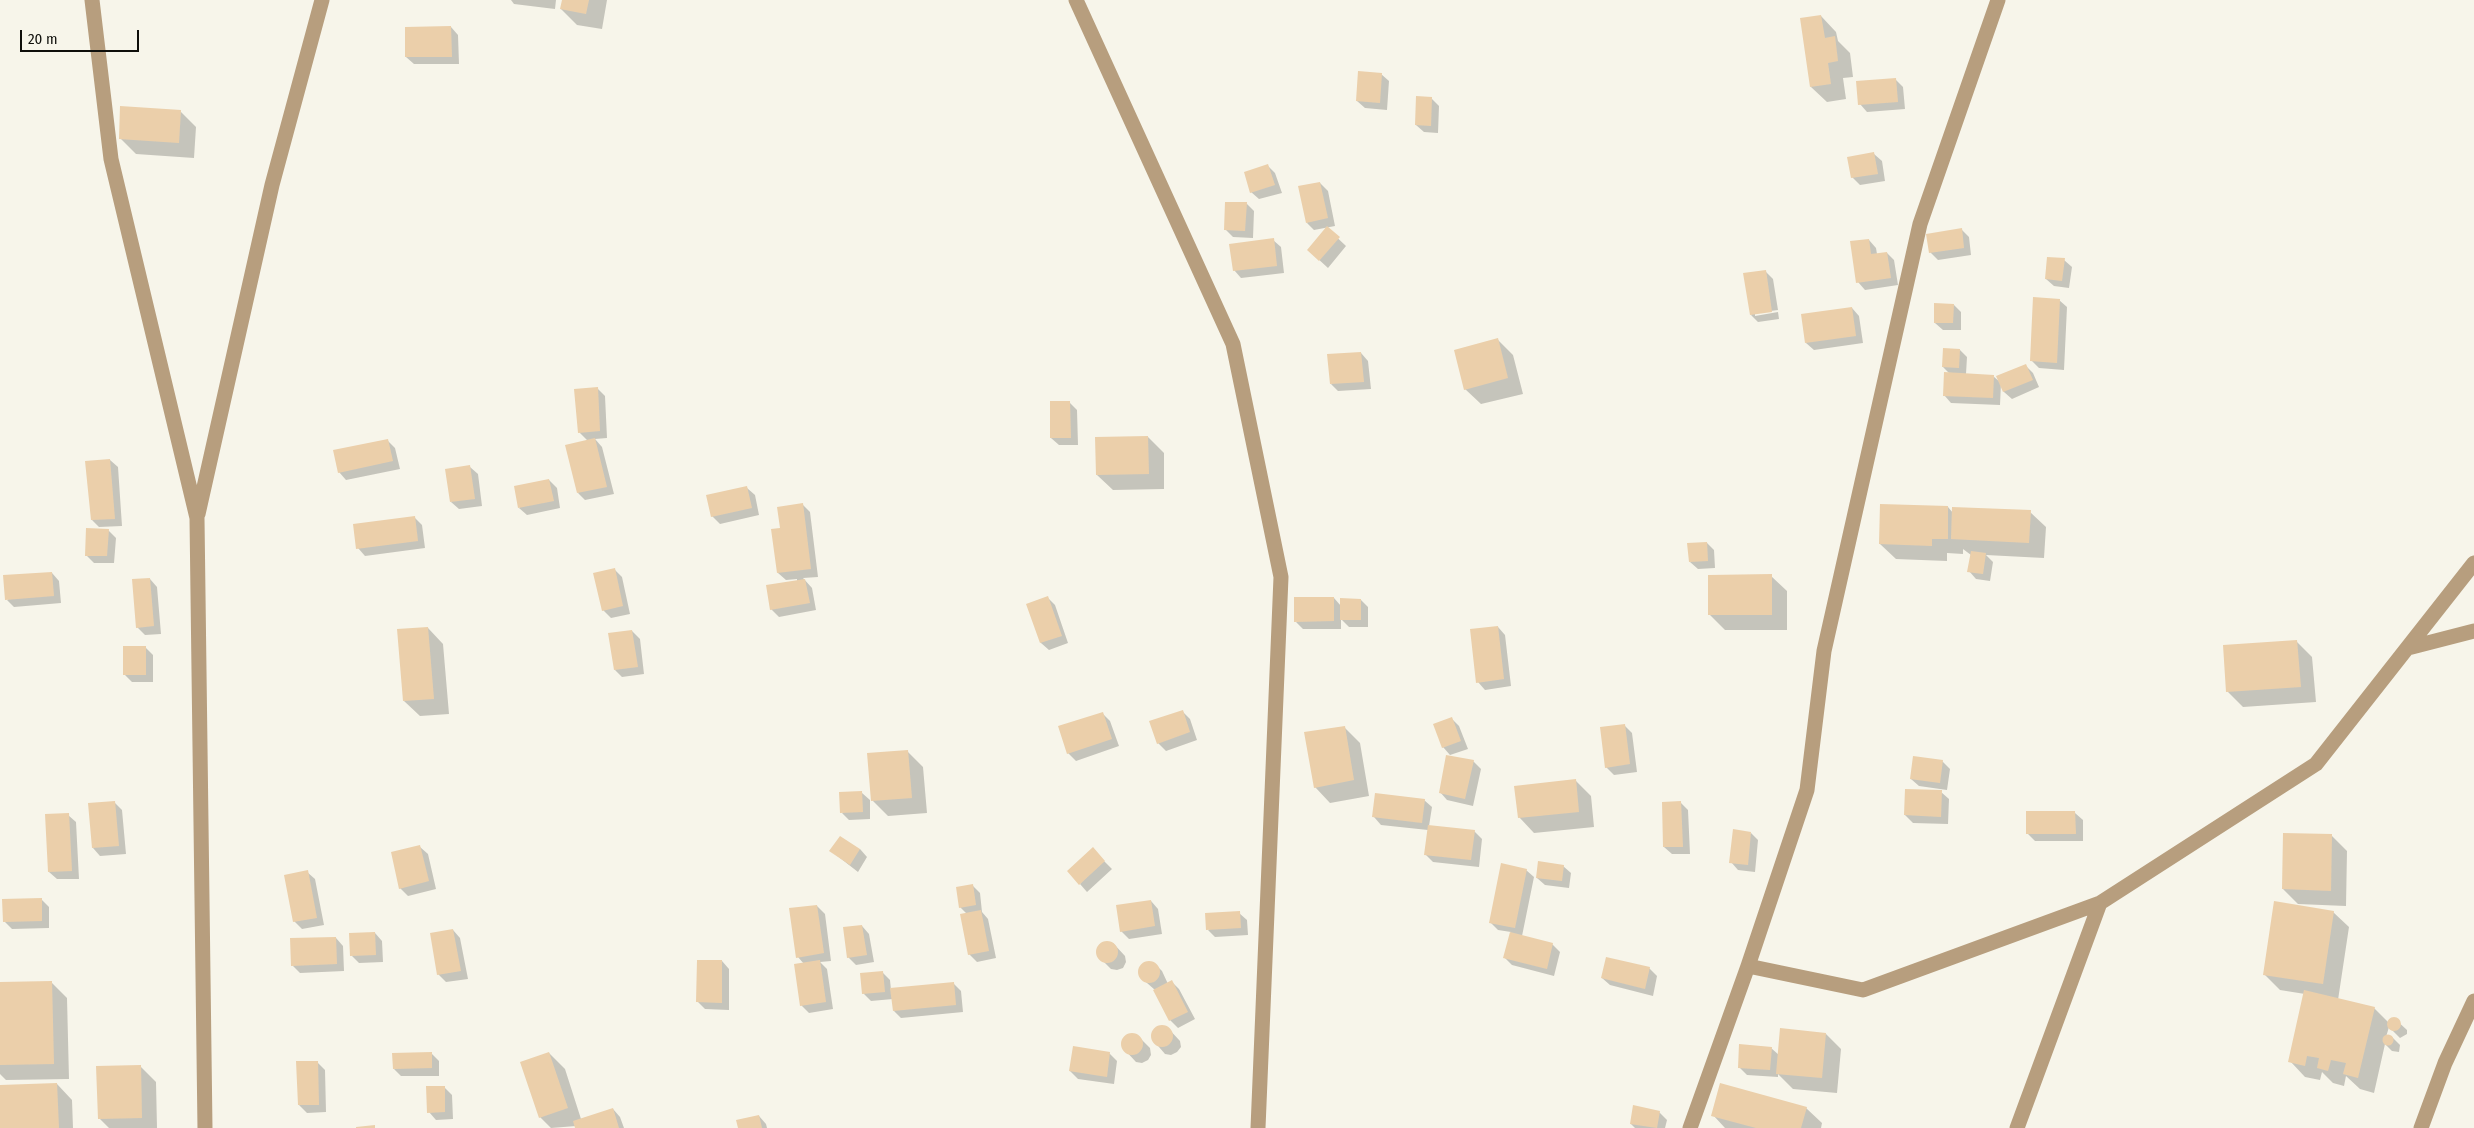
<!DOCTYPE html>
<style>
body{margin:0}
#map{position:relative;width:2474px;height:1128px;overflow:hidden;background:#f7f5ea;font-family:"Fira Sans Condensed",sans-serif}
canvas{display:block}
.scale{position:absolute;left:20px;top:30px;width:119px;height:22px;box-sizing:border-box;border:2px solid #0f0f0b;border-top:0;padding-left:6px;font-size:15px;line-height:18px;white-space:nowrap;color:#0f0f0b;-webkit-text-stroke:4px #f7f5ea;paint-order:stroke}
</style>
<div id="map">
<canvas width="2474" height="1128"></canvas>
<div class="scale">20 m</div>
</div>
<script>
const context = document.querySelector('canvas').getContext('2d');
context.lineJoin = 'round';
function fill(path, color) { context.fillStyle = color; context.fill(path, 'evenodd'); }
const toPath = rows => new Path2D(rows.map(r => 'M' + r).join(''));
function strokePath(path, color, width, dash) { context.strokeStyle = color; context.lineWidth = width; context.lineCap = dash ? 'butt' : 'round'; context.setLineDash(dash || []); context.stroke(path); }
const shadow = toPath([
 [511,0,556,0,555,9,514,4],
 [563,0,607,0,602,29,577,25,561,9],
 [1821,16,1836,32,1838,41,1850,53,1853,77,1843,78,1846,99,1827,102,1811,87],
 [451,27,458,35,459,64,414,64,406,57],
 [1381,74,1389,81,1387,110,1365,108,1357,101],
 [1895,79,1903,87,1905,109,1867,112,1860,104],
 [1431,98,1439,106,1438,133,1424,132,1416,125],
 [180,111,196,127,194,158,136,154,120,138],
 [1874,154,1882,161,1885,181,1860,185,1852,177],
 [1268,166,1275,173,1282,193,1259,199,1251,192],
 [1320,183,1328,191,1335,226,1314,230,1307,223],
 [1246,203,1254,211,1253,238,1233,237,1225,229],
 [1327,228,1346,246,1328,268,1316,257],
 [1962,230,1969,237,1971,255,1938,260,1930,252],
 [1273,240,1281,247,1284,273,1241,278,1234,270],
 [1869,240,1876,248,1877,254,1887,253,1894,260,1898,285,1865,290,1858,282],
 [2064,260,2072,267,2069,288,2054,286,2046,279],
 [1765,271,1773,279,1778,310,1755,313,1755,316,1778,312,1779,319,1758,322,1751,315],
 [2059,300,2067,307,2064,370,2039,368,2032,361],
 [1954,305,1961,312,1961,330,1943,330,1935,323],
 [1852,308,1859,316,1863,343,1814,350,1806,343,1803,315],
 [1498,340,1513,355,1523,394,1481,404,1465,389],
 [1960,350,1967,357,1966,374,1993,376,2001,383,2000,405,1951,403,1944,395,1950,374,1943,367],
 [1361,353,1368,361,1371,389,1338,391,1331,384],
 [2026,366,2033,373,2039,387,2012,399,2004,392,1998,377],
 [597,388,605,396,607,438,595,439,602,447,614,494,585,500,578,493,588,441,579,432],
 [1069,402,1077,410,1078,445,1059,445,1051,438],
 [1148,437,1164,453,1164,489,1113,490,1097,475],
 [388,441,395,448,400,469,346,480,339,472],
 [110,460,118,467,122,526,99,527,92,520],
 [470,467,478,474,482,506,459,509,451,502],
 [549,480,557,488,560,508,527,515,519,508],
 [747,488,755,495,759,515,720,524,712,516],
 [802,504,810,512,818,577,803,578,812,588,816,610,779,617,771,609,797,581,797,579,786,580,778,573,773,530,782,529],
 [1948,507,1953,513,2030,512,2046,527,2044,558,1986,555,1993,562,1990,581,1976,579,1969,571,1971,555,1963,549,1963,554,1947,553,1947,561,1896,559,1880,544],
 [414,517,422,525,425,548,365,556,358,548],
 [108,530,116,538,114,563,94,563,86,555],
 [1707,543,1714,550,1715,568,1698,569,1690,562],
 [615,570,622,577,630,614,611,618,603,610],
 [52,573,59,581,61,603,14,607,7,600],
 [1771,576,1787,591,1787,630,1725,630,1709,614],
 [150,579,157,587,161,634,145,635,137,627],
 [1047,597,1055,605,1068,643,1049,650,1041,643,1028,604],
 [1334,598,1341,606,1361,600,1368,607,1368,627,1349,627,1341,619,1341,629,1303,629,1296,622],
 [1498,627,1505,635,1511,686,1485,690,1478,682],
 [428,628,443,644,449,714,420,716,404,701],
 [632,631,640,639,644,674,622,677,615,670],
 [2296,641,2312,657,2316,702,2243,707,2227,691],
 [145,647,153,655,153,682,132,682,125,675],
 [1183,712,1190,719,1197,740,1166,751,1158,743],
 [1102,713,1110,721,1119,746,1076,761,1068,753],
 [1451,718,1459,726,1468,749,1450,755,1443,747],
 [1624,725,1632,733,1637,772,1614,775,1606,767],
 [1344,727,1360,743,1369,796,1330,803,1315,787],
 [908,752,923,767,927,813,888,816,872,800],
 [1473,761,1481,769,1473,806,1447,800,1440,792],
 [1942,761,1950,769,1947,790,1919,786,1911,779],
 [1576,781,1591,796,1594,827,1534,833,1519,817],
 [1941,792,1949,799,1948,824,1913,823,1905,815],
 [862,793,870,800,870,819,849,820,842,813],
 [1424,800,1432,807,1429,826,1474,831,1482,839,1479,867,1433,862,1425,854,1428,830,1381,825,1374,817],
 [114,802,122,810,126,854,100,856,93,848],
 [1681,803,1688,810,1690,854,1672,854,1664,847],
 [2075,813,2083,820,2083,841,2035,841,2027,833],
 [68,815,76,822,79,879,57,879,49,872],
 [1751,833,1758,840,1755,872,1738,870,1731,862],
 [2332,836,2347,851,2346,906,2298,904,2283,889],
 [420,847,428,854,436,889,408,896,400,888],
 [860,849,867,857,858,872,831,851],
 [1100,857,1112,869,1087,892,1080,884],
 [1563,866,1571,873,1569,888,1545,885,1537,878],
 [1526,870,1534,877,1522,936,1552,944,1560,952,1554,976,1512,965,1505,958,1511,932,1498,930,1490,922],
 [307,872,315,879,324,925,302,929,294,921],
 [972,885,980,893,982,912,988,919,996,958,977,962,969,954,967,914,960,907],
 [41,899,49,907,49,928,12,929,4,921],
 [1151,901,1158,909,1162,934,1129,939,1121,931],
 [817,906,825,914,831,961,820,962,827,969,833,1009,809,1013,801,1005,804,964,798,957],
 [2333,912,2349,927,2338,1000,2374,1008,2390,1024,2391,1019,2395,1019,2407,1030,2407,1034,2400,1038,2389,1027,2386,1037,2392,1037,2400,1045,2399,1052,2392,1051,2385,1044,2374,1093,2360,1089,2346,1076,2344,1086,2333,1083,2322,1072,2320,1080,2305,1077,2290,1061,2305,994,2280,990,2264,974],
 [1239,913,1247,920,1248,935,1215,937,1208,930],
 [862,926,869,934,874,962,856,965,848,957],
 [453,930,460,938,468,979,446,982,438,974],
 [375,933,382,941,383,962,359,963,351,955],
 [336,938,343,946,344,971,300,973,292,965],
 [1106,942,1113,943,1125,956,1126,962,1123,968,1117,970,1111,969,1098,956,1098,949,1100,944],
 [722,961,729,969,729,1010,705,1009,697,1001],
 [1148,962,1154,963,1162,971,1168,984,1172,982,1179,989,1195,1019,1178,1028,1170,1020,1155,990,1139,976,1139,970,1142,965],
 [1649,968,1657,976,1653,996,1610,985,1602,978],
 [882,972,890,980,891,990,953,983,961,991,963,1012,901,1018,894,1011,893,999,871,1001,863,993],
 [51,982,67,998,69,1079,6,1080,0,1074,0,984],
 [1161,1026,1167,1027,1180,1041,1181,1047,1177,1052,1171,1055,1165,1054,1153,1040,1152,1035,1156,1029],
 [1131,1034,1137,1035,1150,1048,1151,1055,1148,1060,1142,1063,1136,1062,1123,1048,1122,1042],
 [1826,1034,1841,1049,1837,1093,1793,1089,1778,1074,1778,1077,1747,1075,1739,1067,1771,1048,1779,1055],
 [431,1053,439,1061,439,1076,401,1076,394,1069],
 [549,1053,565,1069,581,1119,613,1109,620,1117,624,1128,577,1128,576,1126,551,1128,540,1117],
 [1109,1053,1117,1061,1114,1084,1078,1079,1070,1071],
 [317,1062,325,1070,326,1112,307,1113,299,1105],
 [140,1066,156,1082,157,1128,109,1128,99,1118],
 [57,1084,72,1100,73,1128,0,1128,0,1086],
 [444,1087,452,1095,453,1119,436,1120,429,1112],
 [1806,1108,1822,1123,1821,1128,1725,1128,1713,1115],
 [1659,1112,1667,1120,1665,1128,1635,1128,1631,1124],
 [759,1116,766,1124,767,1128,739,1128]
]);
const building = toPath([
 [562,0,589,0,586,14,560,9],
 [1821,15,1825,38,1835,36,1838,61,1828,63,1831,84,1810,87,1800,18],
 [451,26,452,57,405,57,405,27],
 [1358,71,1382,73,1380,103,1356,101],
 [1896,78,1898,102,1858,105,1856,81],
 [1416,96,1432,97,1431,126,1415,125],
 [120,106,181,110,179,143,119,139],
 [1874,152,1878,174,1851,178,1847,157],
 [1268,164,1275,185,1250,193,1244,172],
 [1320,182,1328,218,1306,223,1298,186],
 [1225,202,1247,202,1245,231,1224,230],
 [1327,226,1340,237,1319,261,1307,250],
 [1962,228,1964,248,1929,253,1926,234],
 [1274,238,1277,266,1233,271,1229,244],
 [1869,239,1871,254,1887,252,1891,278,1856,283,1850,241],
 [2047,257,2065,258,2062,281,2045,279],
 [1766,270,1772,312,1750,315,1743,273],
 [2033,297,2060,299,2057,363,2030,361],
 [1934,303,1954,304,1953,323,1934,323],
 [1852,307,1856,336,1805,343,1801,314],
 [1498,338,1508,378,1464,390,1454,350],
 [1943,348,1960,349,1959,368,1942,367],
 [1361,352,1364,382,1330,384,1327,354],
 [2026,364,2033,380,2003,392,1996,376],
 [1944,372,1994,375,1993,398,1943,396],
 [598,387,600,431,578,433,574,389],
 [1050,401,1070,401,1071,438,1050,438],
 [1148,436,1149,474,1096,475,1095,437],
 [595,438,607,487,577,493,565,445],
 [388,439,393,461,338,473,333,450],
 [110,459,115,519,91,520,85,461],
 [470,465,475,499,450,502,445,469],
 [549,479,554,501,518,508,514,486],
 [747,486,752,508,711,517,706,495],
 [803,503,811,569,777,573,771,529,780,528,777,507],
 [1880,504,1948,506,1948,539,1932,539,1932,546,1879,544],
 [1952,507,2031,510,2029,543,1951,539],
 [415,516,418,541,356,549,353,524],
 [86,528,109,529,107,556,85,556],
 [1707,542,1708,561,1689,562,1687,543],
 [1971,551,1986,553,1983,574,1967,572],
 [615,568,623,606,602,611,593,573],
 [52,572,54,596,5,600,3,575],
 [1772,574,1772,615,1708,615,1708,575],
 [150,578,154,626,136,628,132,579],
 [805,579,810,603,770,610,766,585],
 [1048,596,1062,636,1040,643,1026,604],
 [1294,597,1334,597,1334,621,1294,622],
 [1340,598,1361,599,1361,620,1340,620],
 [1498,626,1504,679,1476,683,1470,629],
 [428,627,434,699,403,701,397,629],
 [632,630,638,667,614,670,608,633],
 [2297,640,2301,687,2226,692,2223,645],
 [123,646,146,646,146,675,123,675],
 [1183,710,1190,732,1157,744,1149,721],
 [1103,712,1112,739,1067,754,1058,726],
 [1452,717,1461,741,1442,748,1433,724],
 [1625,724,1630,764,1605,768,1600,727],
 [1345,726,1354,780,1314,788,1304,732],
 [908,750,912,798,871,801,867,753],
 [1446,755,1474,760,1465,799,1439,793],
 [1913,756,1943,760,1940,783,1910,779],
 [1576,779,1579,812,1518,818,1514,786],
 [1905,789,1942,790,1941,817,1904,815],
 [862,791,863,812,840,813,839,792],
 [1375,793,1425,799,1422,823,1372,817],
 [115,801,119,846,92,848,88,803],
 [1681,801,1683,847,1663,847,1662,802],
 [2026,811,2075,811,2076,834,2026,834],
 [69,813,72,871,48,872,45,814],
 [1428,825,1475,830,1471,860,1424,855],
 [1733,829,1751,832,1748,865,1729,863],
 [2283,833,2332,834,2331,891,2282,889],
 [840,836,860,849,850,865,829,851],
 [420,845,429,881,399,889,391,852],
 [1093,847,1105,861,1079,885,1067,871],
 [1538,861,1564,865,1562,881,1536,878],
 [1501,863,1527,869,1515,928,1489,923],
 [308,870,317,918,293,922,284,875],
 [973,884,976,905,959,908,956,887],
 [42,898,42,921,3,922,2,899],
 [1151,900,1155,926,1120,932,1116,905],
 [2274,901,2334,911,2323,984,2263,975],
 [817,905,824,953,796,958,789,908],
 [981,910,989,951,968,955,960,914],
 [1240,911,1241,928,1206,930,1205,913],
 [862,925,867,955,847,958,843,927],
 [453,929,461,971,437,975,430,933],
 [375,932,376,955,350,956,349,933],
 [1510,932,1553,943,1547,969,1503,958],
 [336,937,337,964,291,966,290,938],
 '1096 952a11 11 0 1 1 22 0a11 11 0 1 1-22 0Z',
 [1606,957,1650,967,1645,989,1601,978],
 [697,960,722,960,722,1003,696,1002],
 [820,960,826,1002,800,1006,794,964],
 '1138 972a11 11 0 1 1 22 0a11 11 0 1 1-22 0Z',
 [883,971,885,992,862,994,860,973],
 [1172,980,1188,1012,1169,1021,1153,990],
 [52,981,54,1064,0,1065,0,982],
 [954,982,956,1005,893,1011,890,988],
 [2304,990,2375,1007,2358,1078,2343,1074,2346,1063,2331,1060,2328,1071,2317,1068,2319,1058,2307,1056,2305,1066,2288,1062],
 '2387 1024a7 7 0 1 1 14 0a7 7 0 1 1-14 0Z',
 '1151 1036a11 11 0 1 1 22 0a11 11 0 1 1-22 0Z',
 [1780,1028,1826,1033,1822,1078,1776,1074],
 '1121 1044a11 11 0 1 1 22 0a11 11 0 1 1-22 0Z',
 '2382.5 1040a5.5 5.5 0 1 1 11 0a5.5 5.5 0 1 1-11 0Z',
 [1739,1044,1772,1047,1770,1070,1738,1068],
 [1073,1046,1110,1052,1107,1077,1069,1071],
 [432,1052,432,1068,393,1069,392,1053],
 [549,1052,568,1108,539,1118,520,1062],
 [296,1061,318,1061,319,1105,298,1105],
 [141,1065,142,1118,98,1119,96,1066],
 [57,1083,59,1128,0,1128,0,1085],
 [1720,1083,1807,1107,1801,1128,1756,1128,1711,1116],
 [426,1086,445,1086,445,1112,427,1113],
 [1633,1105,1660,1111,1657,1128,1630,1124],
 [613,1108,619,1128,575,1128,573,1121],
 [759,1115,762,1128,738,1128,736,1120],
 [375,1125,375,1128,356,1128,356,1127]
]);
const minor = toPath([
 [92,0,111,159,197,518,205,1128],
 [1076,0,1233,344,1281,577,1258,1128],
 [198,514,272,185,322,0],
 [2408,648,2474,631],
 [1748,966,1863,990,2100,903],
 [1690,1128,1748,966,1807,790,1824,651,1920,224,1998,0],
 [2017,1128,2100,903,2316,764,2474,563],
 [2421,1128,2445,1063,2474,1001]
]);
fill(shadow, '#0003');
fill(building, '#ebcfaa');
strokePath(minor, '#b79e7e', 15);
</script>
